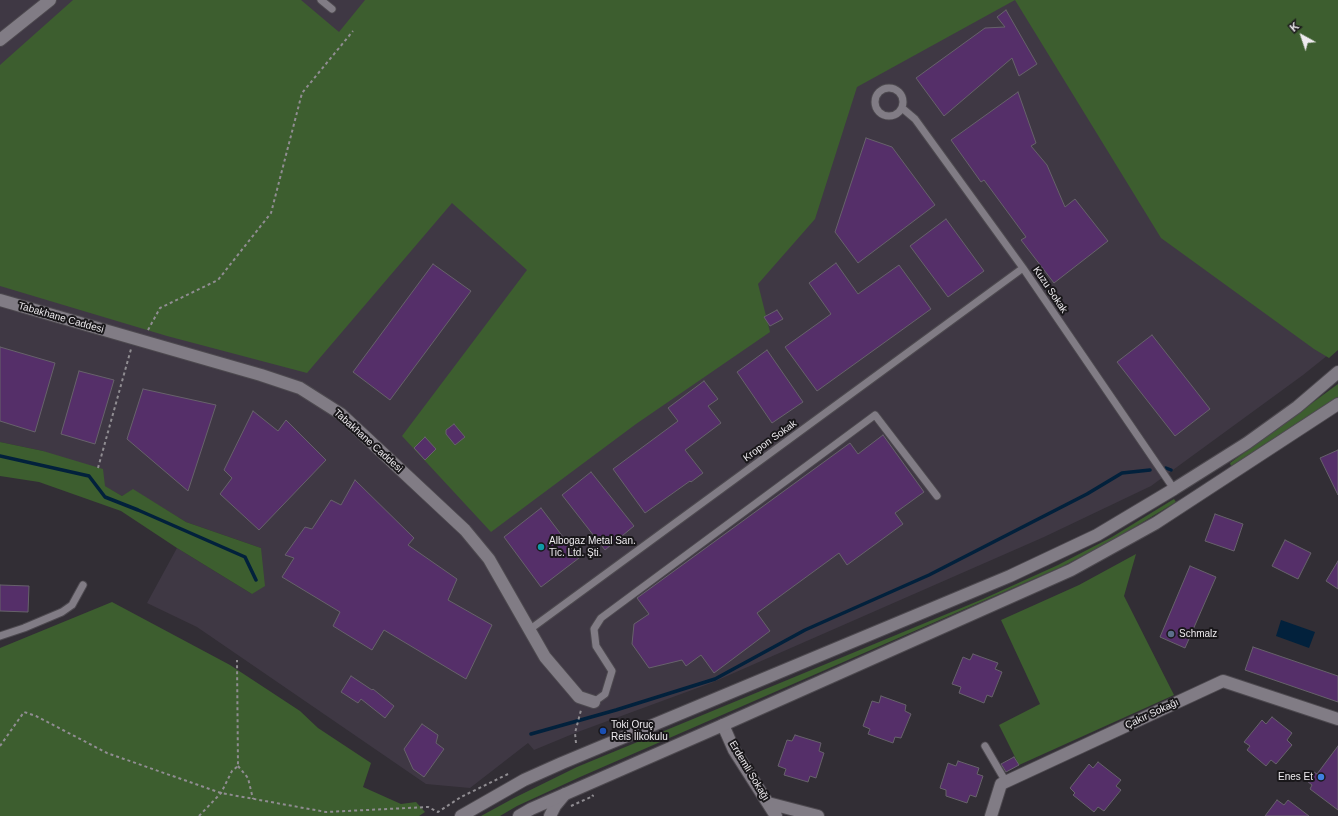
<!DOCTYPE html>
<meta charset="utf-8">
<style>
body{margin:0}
#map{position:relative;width:1338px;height:816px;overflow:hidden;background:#322e35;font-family:Helvetica,sans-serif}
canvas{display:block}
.north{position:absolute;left:1282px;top:16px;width:40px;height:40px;-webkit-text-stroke:3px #19171a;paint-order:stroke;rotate:320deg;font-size:11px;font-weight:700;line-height:16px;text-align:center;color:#eeebef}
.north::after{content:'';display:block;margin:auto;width:14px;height:18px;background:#eeebef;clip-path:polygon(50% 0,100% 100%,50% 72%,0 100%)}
</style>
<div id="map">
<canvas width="1338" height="816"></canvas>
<div class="north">K</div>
</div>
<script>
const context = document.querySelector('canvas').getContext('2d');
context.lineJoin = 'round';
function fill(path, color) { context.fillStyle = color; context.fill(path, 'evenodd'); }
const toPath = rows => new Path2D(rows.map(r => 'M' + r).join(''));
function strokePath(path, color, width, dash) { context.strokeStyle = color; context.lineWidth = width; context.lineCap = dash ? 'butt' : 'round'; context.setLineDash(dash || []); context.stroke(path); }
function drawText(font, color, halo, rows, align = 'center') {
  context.font = font + ' Helvetica,sans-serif'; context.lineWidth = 4; context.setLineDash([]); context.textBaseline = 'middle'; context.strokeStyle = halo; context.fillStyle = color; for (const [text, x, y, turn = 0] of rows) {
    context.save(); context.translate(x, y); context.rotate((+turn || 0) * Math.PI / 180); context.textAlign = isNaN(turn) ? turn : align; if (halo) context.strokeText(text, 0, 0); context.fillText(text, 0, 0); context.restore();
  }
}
const built = toPath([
 [0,0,1338,0,1338,347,1303,375,1151,486,1044,537,711,683,575,733,534,750,528,743,470,788,426,784,197,627,147,603,177,548,252,594,261,548,186,522,133,490,122,496,43,451,0,442]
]);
const green = toPath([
 [73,0,301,0,339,32,365,0,1338,0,1338,350,1329,358,1314,349,1161,238,1015,0,857,87,815,219,758,284,770,332,636,424,491,532,402,436,527,270,452,203,307,373,167,336,0,286,0,65],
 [1338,384,1338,405,1231,466,1230,463],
 [0,442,43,451,103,469,105,486,122,496,133,489,186,522,261,548,265,586,252,594,177,548,121,511,39,482,0,476],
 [1174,499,1176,502,1113,540,1061,567,580,777,517,806,500,816,481,816,514,798,577,767,983,599,1058,565,1112,537],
 [1136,554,1124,596,1174,695,1019,765,999,725,1040,704,1001,620,1079,585],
 [112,602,230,665,300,711,318,728,371,763,363,787,401,804,416,802,425,812,419,816,0,816,0,648]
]);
const water = toPath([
 [1281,620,1315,632,1309,648,1276,636]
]);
const stream = toPath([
 [0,456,89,476,105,497,138,510,245,557,256,580],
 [1166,468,1171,470],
 [531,734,616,710,715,679,805,630,929,575,1087,494,1122,473,1150,470]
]);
const building = toPath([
 [1006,10,1037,64,1019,76,1012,58,944,116,916,78,985,28,1005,27,997,17,1006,10],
 [1018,92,1036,143,1031,146,1047,165,1065,207,1075,199,1108,241,1054,283,1021,240,1026,237,984,180,981,182,951,140,1018,92],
 [866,138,892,147,935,205,858,263,835,232,866,138],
 [946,219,984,271,948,297,910,246,946,219],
 [836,263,858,294,899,265,931,309,817,391,785,347,831,314,809,283,836,263],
 [433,264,471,291,390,400,353,372,433,264],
 [777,310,783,319,770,326,764,317,777,310],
 [1152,335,1210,409,1175,436,1117,362,1152,335],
 [0,347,55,363,35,432,0,421,0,347],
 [767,350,803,402,772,423,737,372,767,350],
 [79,371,114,380,95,444,61,434,79,371],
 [704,381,718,399,708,406,721,423,685,450,703,473,691,482,690,481,645,513,613,469,678,421,668,408,704,381],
 [143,389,216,405,188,491,127,439,143,389],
 [253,411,278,431,286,420,326,460,259,530,220,494,232,478,224,470,253,411],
 [454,424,465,437,455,445,446,434,446,430,454,424],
 [883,435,924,492,895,513,903,524,847,565,839,553,757,613,770,631,714,673,701,655,686,666,682,660,649,668,632,644,634,624,649,614,637,598,850,443,858,454,883,435],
 [425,437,436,449,425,460,414,448,425,437],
 [1338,450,1338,495,1320,458,1338,450],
 [591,472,634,526,605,550,562,495,591,472],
 [355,480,414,538,408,545,457,579,448,600,492,625,466,679,384,630,372,650,333,626,340,612,282,577,294,558,285,555,305,527,312,529,331,500,341,505,355,480],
 [541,508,579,558,541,587,504,537,541,508],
 [1215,514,1243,524,1234,551,1205,541,1215,514],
 [1285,540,1311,553,1298,579,1272,566,1285,540],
 [1338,561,1338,589,1326,581,1338,561],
 [1190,566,1216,577,1185,648,1160,637,1190,566],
 [0,585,29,586,28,612,0,611,0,585],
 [1253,647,1338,676,1338,702,1245,670,1253,647],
 [973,654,998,663,995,669,1002,672,992,697,987,695,984,703,959,693,961,687,952,684,963,657,970,660,973,654],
 [351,676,372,690,373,689,394,706,385,718,361,699,358,703,341,692,351,676],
 [881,696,906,705,905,711,911,714,901,738,895,737,893,743,868,734,870,729,863,726,872,701,879,703,881,696],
 [1272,717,1292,733,1287,740,1292,745,1276,764,1271,760,1266,766,1247,750,1250,746,1244,742,1262,720,1266,724,1272,717],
 [422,724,438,735,436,743,444,749,424,777,413,769,404,749,422,724],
 [795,735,821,743,819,751,824,753,816,778,810,776,808,782,784,775,786,769,778,766,787,740,792,741,795,735],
 [1338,746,1338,810,1310,789,1312,785,1307,781,1314,772,1317,774,1338,746],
 [1014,757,1019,765,1006,772,1001,764,1014,757],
 [958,761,979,768,977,774,983,776,976,797,970,795,967,803,946,796,946,790,940,788,948,763,956,766,958,761],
 [1098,762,1121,780,1116,786,1121,790,1104,811,1098,807,1094,812,1073,795,1075,793,1070,788,1089,764,1093,768,1098,762],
 [1277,800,1284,805,1288,800,1309,816,1265,816,1277,800]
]);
const path = toPath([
 [148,330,160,308,218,280,271,213,302,93,353,31],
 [98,468,131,349],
 [576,743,575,733,581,710],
 [0,746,24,712,36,716,107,753,221,793,326,812,428,807,438,812,461,797,508,774],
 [238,766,248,778,253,799],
 [571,806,593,796,592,795],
 [199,816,221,793,232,771,238,766,237,660]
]);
const service = toPath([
 [321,0,332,9],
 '875 102a14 14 0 1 1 28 0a14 14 0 1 1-28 0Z',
 [902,108,915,119,1023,268,1174,489],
 [529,630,1023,268],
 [0,636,24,628,62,612,72,605,83,585],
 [594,702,605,694,612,671,596,646,594,629,601,618,875,415,937,496],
 [985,746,1006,782]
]);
const minor = toPath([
 [0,40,50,0],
 [0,300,261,375,300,388,341,414,465,530,489,559,545,657,579,697,594,702],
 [723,725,734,750,776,816],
 [768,803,818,816],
 [991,816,1001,784,1223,681,1338,719]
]);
const tertiary = toPath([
 [550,816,555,806,565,794]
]);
const secondary = toPath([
 [461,816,524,780,562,763,1010,576,1097,535,1174,489,1247,443,1297,407,1338,372],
 [519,816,531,809,723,725,1071,570,1156,523,1338,404]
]);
const markers = [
 [541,547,4,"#0f9aa8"],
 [1171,634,4,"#5c6f8a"],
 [603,731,4,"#1a4fb4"],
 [1321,777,4,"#3f7fe0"]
];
const streetNames = [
 ["Kuzu Sokak",1050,290,56],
 ["Tabakhane Caddesi",61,318,16],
 ["Tabakhane Caddesi",368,441,42],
 ["Kropon Sokak",770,441,-36],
 ["Çakır Sokağı",1152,714,-25],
 ["Erdemli Sokağı",749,771,59]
];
const poiNames = [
 ["Albogaz Metal San.",549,541],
 ["Tic. Ltd. Şti.",549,553],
 ["Schmalz",1179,634],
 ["Toki Oruç",611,725],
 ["Reis İlkokulu",611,737],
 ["Enes Et",1313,777,"right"]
];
fill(built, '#3f3844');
fill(green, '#3d5e2f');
fill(water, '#02213c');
strokePath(stream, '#02213c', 3.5);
fill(building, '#552f69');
strokePath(building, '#67626b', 1);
strokePath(service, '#4d494f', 9);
strokePath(minor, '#4d494f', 14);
strokePath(tertiary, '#4d494f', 14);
strokePath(secondary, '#4d494f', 14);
strokePath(path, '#908d92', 2, [3, 3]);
strokePath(service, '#817c85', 7);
strokePath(minor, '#817c85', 12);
strokePath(tertiary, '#817c85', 12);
strokePath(secondary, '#817c85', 12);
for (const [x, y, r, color] of markers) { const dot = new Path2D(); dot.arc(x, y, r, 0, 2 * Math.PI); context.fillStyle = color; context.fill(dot); strokePath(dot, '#19171a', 1.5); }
drawText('10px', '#eeebef', '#19171a', streetNames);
drawText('10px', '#eeebef', '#19171a', poiNames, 'left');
</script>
